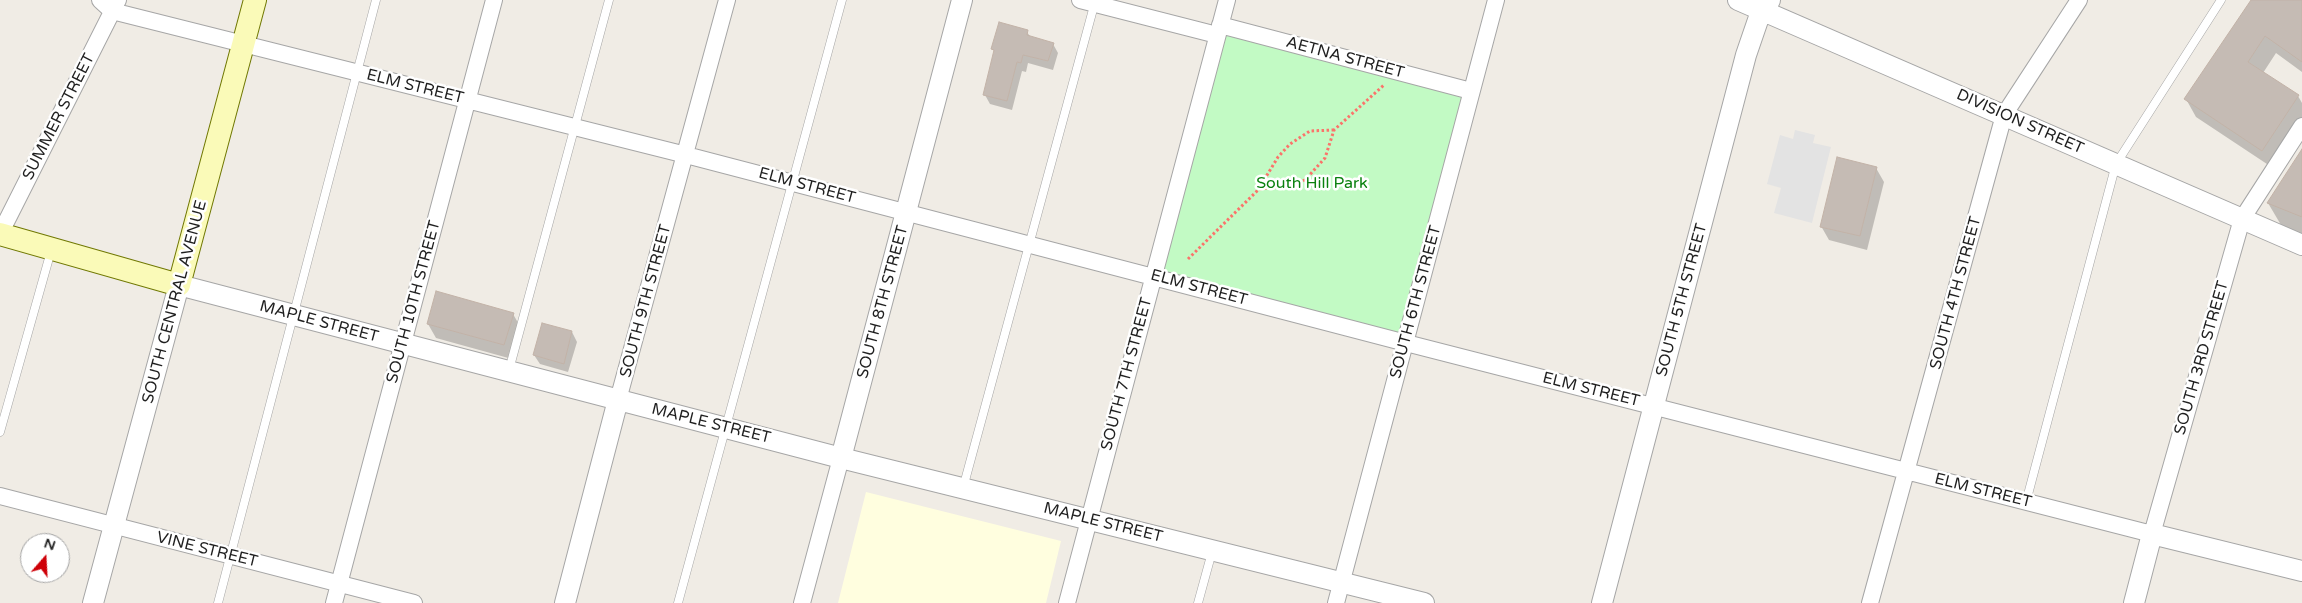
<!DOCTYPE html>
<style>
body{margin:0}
#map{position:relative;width:2302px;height:603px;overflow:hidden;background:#f0ece5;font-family:"Varela Round",sans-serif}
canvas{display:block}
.north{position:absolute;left:20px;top:533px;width:50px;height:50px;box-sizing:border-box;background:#fff;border:1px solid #a5a5a5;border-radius:50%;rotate:19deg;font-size:14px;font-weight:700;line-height:20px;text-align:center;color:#1f1f1f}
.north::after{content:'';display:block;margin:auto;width:18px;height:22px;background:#ce0008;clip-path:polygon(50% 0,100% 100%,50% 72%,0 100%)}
</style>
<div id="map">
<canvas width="2302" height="603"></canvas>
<div class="north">N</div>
</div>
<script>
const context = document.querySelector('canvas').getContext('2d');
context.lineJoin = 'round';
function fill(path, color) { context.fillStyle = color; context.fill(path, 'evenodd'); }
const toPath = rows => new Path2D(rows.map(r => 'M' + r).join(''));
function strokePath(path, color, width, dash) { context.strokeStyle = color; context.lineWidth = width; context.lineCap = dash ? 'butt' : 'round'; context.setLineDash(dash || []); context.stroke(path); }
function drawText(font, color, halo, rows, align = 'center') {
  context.font = font + ' "Varela Round",sans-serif'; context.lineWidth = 5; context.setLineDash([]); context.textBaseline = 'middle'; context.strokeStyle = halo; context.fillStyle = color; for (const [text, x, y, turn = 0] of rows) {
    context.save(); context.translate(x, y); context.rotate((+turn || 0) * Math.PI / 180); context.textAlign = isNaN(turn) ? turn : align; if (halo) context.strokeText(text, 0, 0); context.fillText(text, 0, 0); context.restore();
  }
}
const education = toPath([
 [866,492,1061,541,1046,603,838,603]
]);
const park = toPath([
 [1220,25,1471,91,1406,343,1153,276]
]);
const parking = toPath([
 [1795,130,1815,135,1813,143,1831,147,1812,223,1774,213,1781,188,1767,184,1780,135,1793,139]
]);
const shadow = toPath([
 [2254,0,2302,0,2302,72,2276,53,2263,73,2298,96,2302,103,2302,124,2273,168,2196,117,2186,99],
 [1027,32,1031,38,1053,44,1058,53,1053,70,1028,63,1026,72,1022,71,1012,110,990,104,985,95,995,53,993,49],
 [2302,151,2302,234,2281,225,2268,203],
 [1876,168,1884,182,1867,250,1829,240,1821,226],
 [513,314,521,328,512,359,436,338,428,324],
 [572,332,577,342,568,372,540,364,534,355]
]);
const building = toPath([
 [2251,0,2302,0,2302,62,2265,36,2248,62,2299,95,2262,151,2184,99,2251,0],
 [999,22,1028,30,1027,35,1054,43,1048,61,1023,55,1021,63,1017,62,1007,101,983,95,994,50,991,49,999,22],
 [2302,149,2302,217,2267,203,2302,149],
 [1837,157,1877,167,1860,236,1820,227,1837,157],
 [436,291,514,313,504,345,427,324,436,291],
 [542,323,572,331,564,364,533,355,542,323]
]);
const path = toPath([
 [1259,189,1287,186,1305,180,1325,158,1334,130,1384,85],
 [1188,259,1258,190,1278,157,1290,144,1310,131,1334,130]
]);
const service = toPath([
 [509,370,609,0],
 [0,432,51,251],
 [963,488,1095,2],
 [2026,502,2116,164,2221,0],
 [218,603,376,0],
 [678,603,842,0],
 [1198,603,1212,552]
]);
const minor = toPath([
 [100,0,112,11,686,155,1406,343,2152,534,2242,219,2302,126],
 [1080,0,1217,35],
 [1220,25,1471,91],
 [0,234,118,0],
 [618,400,727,0],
 [0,496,414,603],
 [334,603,494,0],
 [802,603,841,458],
 [1067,603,1227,0],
 [1336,603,1496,0],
 [1870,603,2004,115,2079,0]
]);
const tertiary = toPath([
 [1738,0,2302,245],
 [841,458,962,0],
 [93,603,179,285,841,458,1424,603],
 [565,603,618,400],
 [1602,603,1746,55,1758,20,1770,0],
 [2134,603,2152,534,2302,571]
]);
const secondary = toPath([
 [0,234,179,285,255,0]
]);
const streetNames = [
 ["AETNA STREET",1345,58,15],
 ["ELM STREET",415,87,14],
 ["SUMMER STREET",59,117,-63],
 ["DIVISION STREET",2020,122,24],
 ["ELM STREET",807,186,15],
 ["ELM STREET",1199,288,15],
 ["SOUTH 4TH STREET",1956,293,-75],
 ["SOUTH 5TH STREET",1682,300,-75],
 ["SOUTH 9TH STREET",646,301,-75],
 ["SOUTH CENTRAL AVENUE",175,302,-75],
 ["SOUTH 10TH STREET",414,302,-75],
 ["SOUTH 8TH STREET",883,302,-75],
 ["SOUTH 6TH STREET",1416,302,-75],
 ["MAPLE STREET",319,322,15],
 ["SOUTH 3RD STREET",2202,358,-74],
 ["SOUTH 7TH STREET",1127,374,-75],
 ["ELM STREET",1591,390,14],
 ["MAPLE STREET",711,424,14],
 ["ELM STREET",1983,491,14],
 ["MAPLE STREET",1103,523,14],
 ["VINE STREET",207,550,14]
];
const parkNames = [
 ["South Hill Park",1312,184]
];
fill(education, '#fffedf');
fill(park, '#c2fac4');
fill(parking, '#e3e3e3');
fill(shadow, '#0003');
fill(building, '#c5bbb4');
strokePath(building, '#c2b2a7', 1);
strokePath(service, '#a6a6a6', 9);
strokePath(minor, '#a6a6a6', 18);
strokePath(tertiary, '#a6a6a6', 22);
strokePath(secondary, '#707803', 24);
strokePath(path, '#fb736a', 3, [2.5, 2.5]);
strokePath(service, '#fff', 8);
strokePath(minor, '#fff', 16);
strokePath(tertiary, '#fff', 20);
strokePath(secondary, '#fafab8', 22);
drawText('16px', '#1f1f1f', '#fff', streetNames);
drawText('16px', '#0a800f', '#fff', parkNames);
</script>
